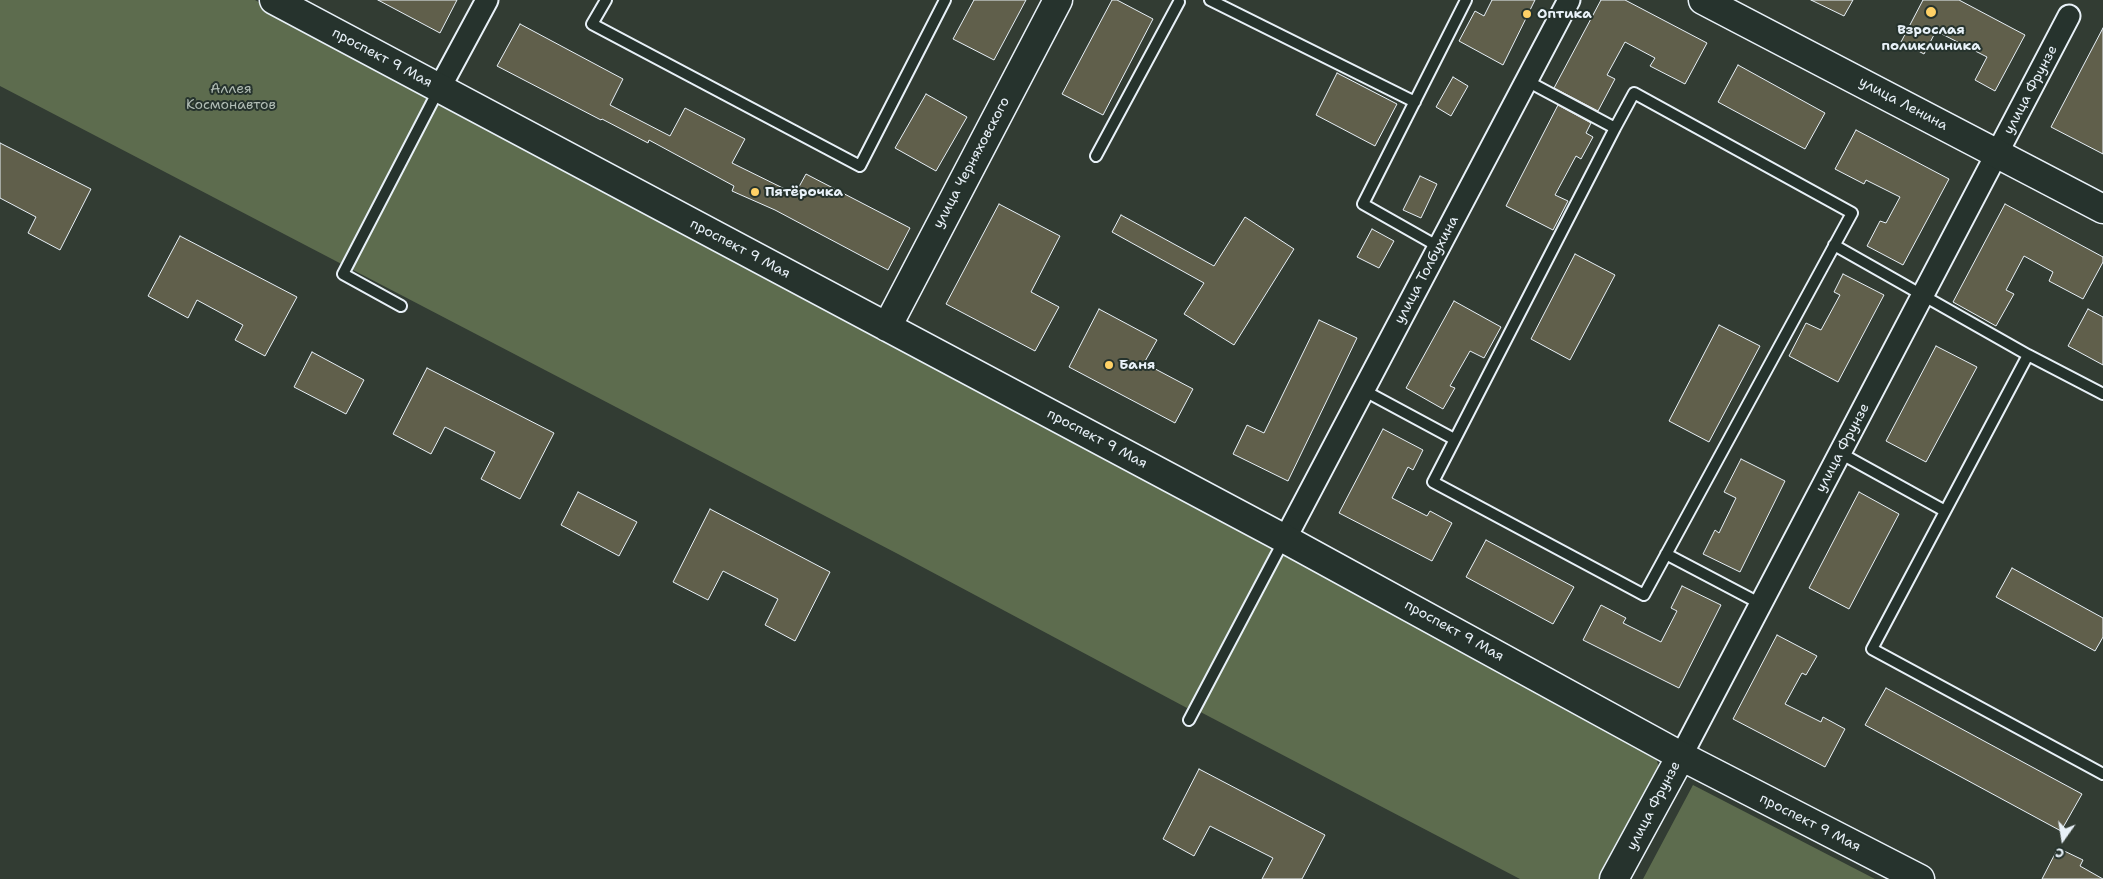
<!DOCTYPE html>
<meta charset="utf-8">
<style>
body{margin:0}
#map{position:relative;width:2103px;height:879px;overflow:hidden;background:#323c33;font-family:"Shantell Sans",sans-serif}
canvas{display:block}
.north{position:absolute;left:2038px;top:814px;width:50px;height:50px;-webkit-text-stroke:4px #26332d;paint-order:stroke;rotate:193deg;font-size:14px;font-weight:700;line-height:20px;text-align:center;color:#e8f1f8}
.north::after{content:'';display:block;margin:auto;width:18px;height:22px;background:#e8f1f8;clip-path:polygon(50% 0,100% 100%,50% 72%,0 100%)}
</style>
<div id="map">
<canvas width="2103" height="879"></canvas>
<div class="north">С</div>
</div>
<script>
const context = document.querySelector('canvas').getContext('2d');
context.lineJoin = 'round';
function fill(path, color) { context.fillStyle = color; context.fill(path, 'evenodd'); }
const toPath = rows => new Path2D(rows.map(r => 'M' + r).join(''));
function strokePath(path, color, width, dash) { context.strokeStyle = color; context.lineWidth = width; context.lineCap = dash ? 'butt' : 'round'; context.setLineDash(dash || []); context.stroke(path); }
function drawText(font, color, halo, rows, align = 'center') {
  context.font = font + ' "Shantell Sans",sans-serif'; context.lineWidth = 4; context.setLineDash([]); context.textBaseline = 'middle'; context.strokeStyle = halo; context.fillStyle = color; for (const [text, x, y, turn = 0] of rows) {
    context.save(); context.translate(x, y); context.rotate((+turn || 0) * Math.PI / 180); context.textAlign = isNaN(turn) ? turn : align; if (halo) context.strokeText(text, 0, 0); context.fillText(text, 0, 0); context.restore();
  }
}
const green = toPath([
 [0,0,255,0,1652,743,1659,768,1600,879,1520,879,1189,706,1187,708,898,554,0,86],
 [1693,785,1875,879,1643,879]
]);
const building = toPath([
 [378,0,457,0,440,33,378,0],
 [974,0,1026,0,994,60,953,39,974,0],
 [1112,0,1117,0,1153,19,1103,115,1062,94,1112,0],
 [1492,0,1535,0,1503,65,1459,41,1475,11,1484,16,1492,0],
 [1601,0,1625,0,1707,43,1685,84,1650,66,1655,58,1625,42,1607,75,1615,79,1598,111,1554,88,1601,0],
 [1811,0,1853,0,1844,16,1811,0],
 [1923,0,1959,0,2025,35,1995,91,1975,80,1987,57,1936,31,1924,54,1901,42,1923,0],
 [520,24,623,79,610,105,670,136,685,108,745,139,732,163,795,194,806,174,910,228,888,270,775,210,732,191,734,186,649,140,648,143,602,119,601,120,497,66,520,24],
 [2103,28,2103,154,2051,127,2103,28],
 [1738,65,1825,113,1805,149,1718,102,1738,65],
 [1337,73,1397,104,1375,146,1316,115,1337,73],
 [1453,77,1468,86,1451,116,1436,107,1453,77],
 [926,94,967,117,936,171,895,148,926,94],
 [1558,105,1591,123,1586,133,1593,137,1581,159,1576,156,1555,195,1568,201,1553,230,1506,206,1558,105],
 [1856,130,1949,179,1903,265,1867,246,1880,221,1886,223,1900,197,1866,180,1864,184,1835,169,1856,130],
 [0,143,91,189,60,250,28,233,36,217,0,198,0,143],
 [1420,176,1437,184,1421,218,1403,210,1420,176],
 [999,204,1060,236,1031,292,1059,307,1035,351,946,304,999,204],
 [2005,204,2103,257,2103,262,2083,299,2049,281,2053,272,2024,256,2006,290,2014,294,1996,326,1953,302,2005,204],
 [1121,215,1214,266,1245,217,1294,249,1234,345,1184,314,1204,283,1112,232,1121,215],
 [1372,229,1394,241,1379,268,1357,257,1372,229],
 [180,236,297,297,265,356,235,340,243,325,197,300,188,318,148,296,180,236],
 [1575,254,1615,275,1570,360,1531,339,1575,254],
 [1843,274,1884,295,1838,382,1789,356,1806,323,1821,330,1840,295,1834,292,1843,274],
 [1454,301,1501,327,1484,358,1470,351,1450,386,1455,388,1443,409,1406,388,1454,301],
 [1099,309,1157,340,1144,363,1193,389,1175,423,1069,367,1099,309],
 [2088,309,2103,317,2103,365,2068,346,2088,309],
 [1319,320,1357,338,1288,481,1233,454,1247,425,1264,433,1319,320],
 [1719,325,1760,346,1709,442,1669,421,1719,325],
 [1936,346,1977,367,1926,462,1886,441,1936,346],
 [312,352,364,380,346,414,294,387,312,352],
 [427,368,554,433,520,499,481,479,495,452,445,427,431,454,393,434,427,368],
 [1383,429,1423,450,1413,470,1408,467,1392,498,1427,516,1430,511,1452,523,1432,561,1339,513,1383,429],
 [1741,459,1785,481,1740,572,1703,554,1715,530,1719,533,1736,498,1724,492,1741,459],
 [578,492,637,522,619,556,561,525,578,492],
 [1859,492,1899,514,1849,609,1809,588,1859,492],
 [710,509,830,572,795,641,765,625,778,599,723,571,708,600,673,582,710,509],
 [1486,540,1574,587,1553,624,1466,577,1486,540],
 [2012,568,2103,618,2103,637,2095,651,1996,597,2012,568],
 [1682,586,1721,605,1679,688,1583,640,1601,605,1626,618,1623,623,1661,642,1677,611,1671,608,1682,586],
 [1777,635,1817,656,1806,675,1802,673,1785,704,1821,722,1823,717,1845,729,1825,767,1733,719,1777,635],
 [1886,688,2082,794,2061,831,1865,725,1886,688],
 [1199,769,1325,835,1302,879,1262,879,1273,858,1210,826,1194,856,1163,839,1199,769],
 [2058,848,2083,860,2080,866,2103,879,2042,879,2058,848]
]);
const lane = toPath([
 [606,0,592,24,860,166,945,0],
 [1210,0,1415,102],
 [1527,81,1615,128,1634,93,1852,213,1644,595,1433,482,1615,128],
 [1096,156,1179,2],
 [1834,245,2028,355],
 [1439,247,1363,204,1466,0],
 [401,306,343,274,439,89],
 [1363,390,1454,439],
 [2103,394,2028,355,1872,649,2103,774],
 [1840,453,1945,511],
 [1666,554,1761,604],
 [1189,720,1284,540]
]);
const street = toPath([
 [439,89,487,0],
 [1285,539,1569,0],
 [1681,756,2069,16]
]);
const secondary = toPath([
 [274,0,1285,539,1681,756,1920,879],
 [1703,0,2103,209],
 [887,327,1058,0],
 [1614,879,1681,756]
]);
const markers = [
 [1931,12,6,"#ffd166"],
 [1527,14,5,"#ffd166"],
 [755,192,5,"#ffd166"],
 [1109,365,5,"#ffd166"]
];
const poiNames = [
 ["Оптика",1537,14],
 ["Взрослая",1931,30,"center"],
 ["поликлиника",1931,46,"center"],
 ["Пятёрочка",765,192],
 ["Баня",1119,365]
];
const streetNames = [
 ["проспект 9 Мая",382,58,28],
 ["улица Фрунзе",2031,90,-62],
 ["улица Ленина",1903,104,28],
 ["улица Черняховского",972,163,-62],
 ["проспект 9 Мая",740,249,28],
 ["улица Толбухина",1427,270,-62],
 ["проспект 9 Мая",1097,439,28],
 ["улица Фрунзе",1843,448,-62],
 ["проспект 9 Мая",1454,631,29],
 ["улица Фрунзе",1654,806,-62],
 ["проспект 9 Мая",1810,823,27]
];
const parkNames = [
 ["Аллея",231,89],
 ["Космонавтов",231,105]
];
fill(green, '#5d6c4e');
fill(building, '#605f4b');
strokePath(building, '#e8f1f8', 1);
strokePath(lane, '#e8f1f8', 14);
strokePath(street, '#e8f1f8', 25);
strokePath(secondary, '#e8f1f8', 31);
strokePath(lane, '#26332d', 10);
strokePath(street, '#26332d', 21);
strokePath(secondary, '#26332d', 28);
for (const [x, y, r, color] of markers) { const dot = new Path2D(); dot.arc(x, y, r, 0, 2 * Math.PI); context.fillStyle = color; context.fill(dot); strokePath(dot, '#26332d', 2); }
drawText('bold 14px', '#e8f1f8', '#26332d', poiNames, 'left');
drawText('14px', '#e8f1f8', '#26332d', streetNames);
drawText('14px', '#b0bcb4', '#26332d', parkNames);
</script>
